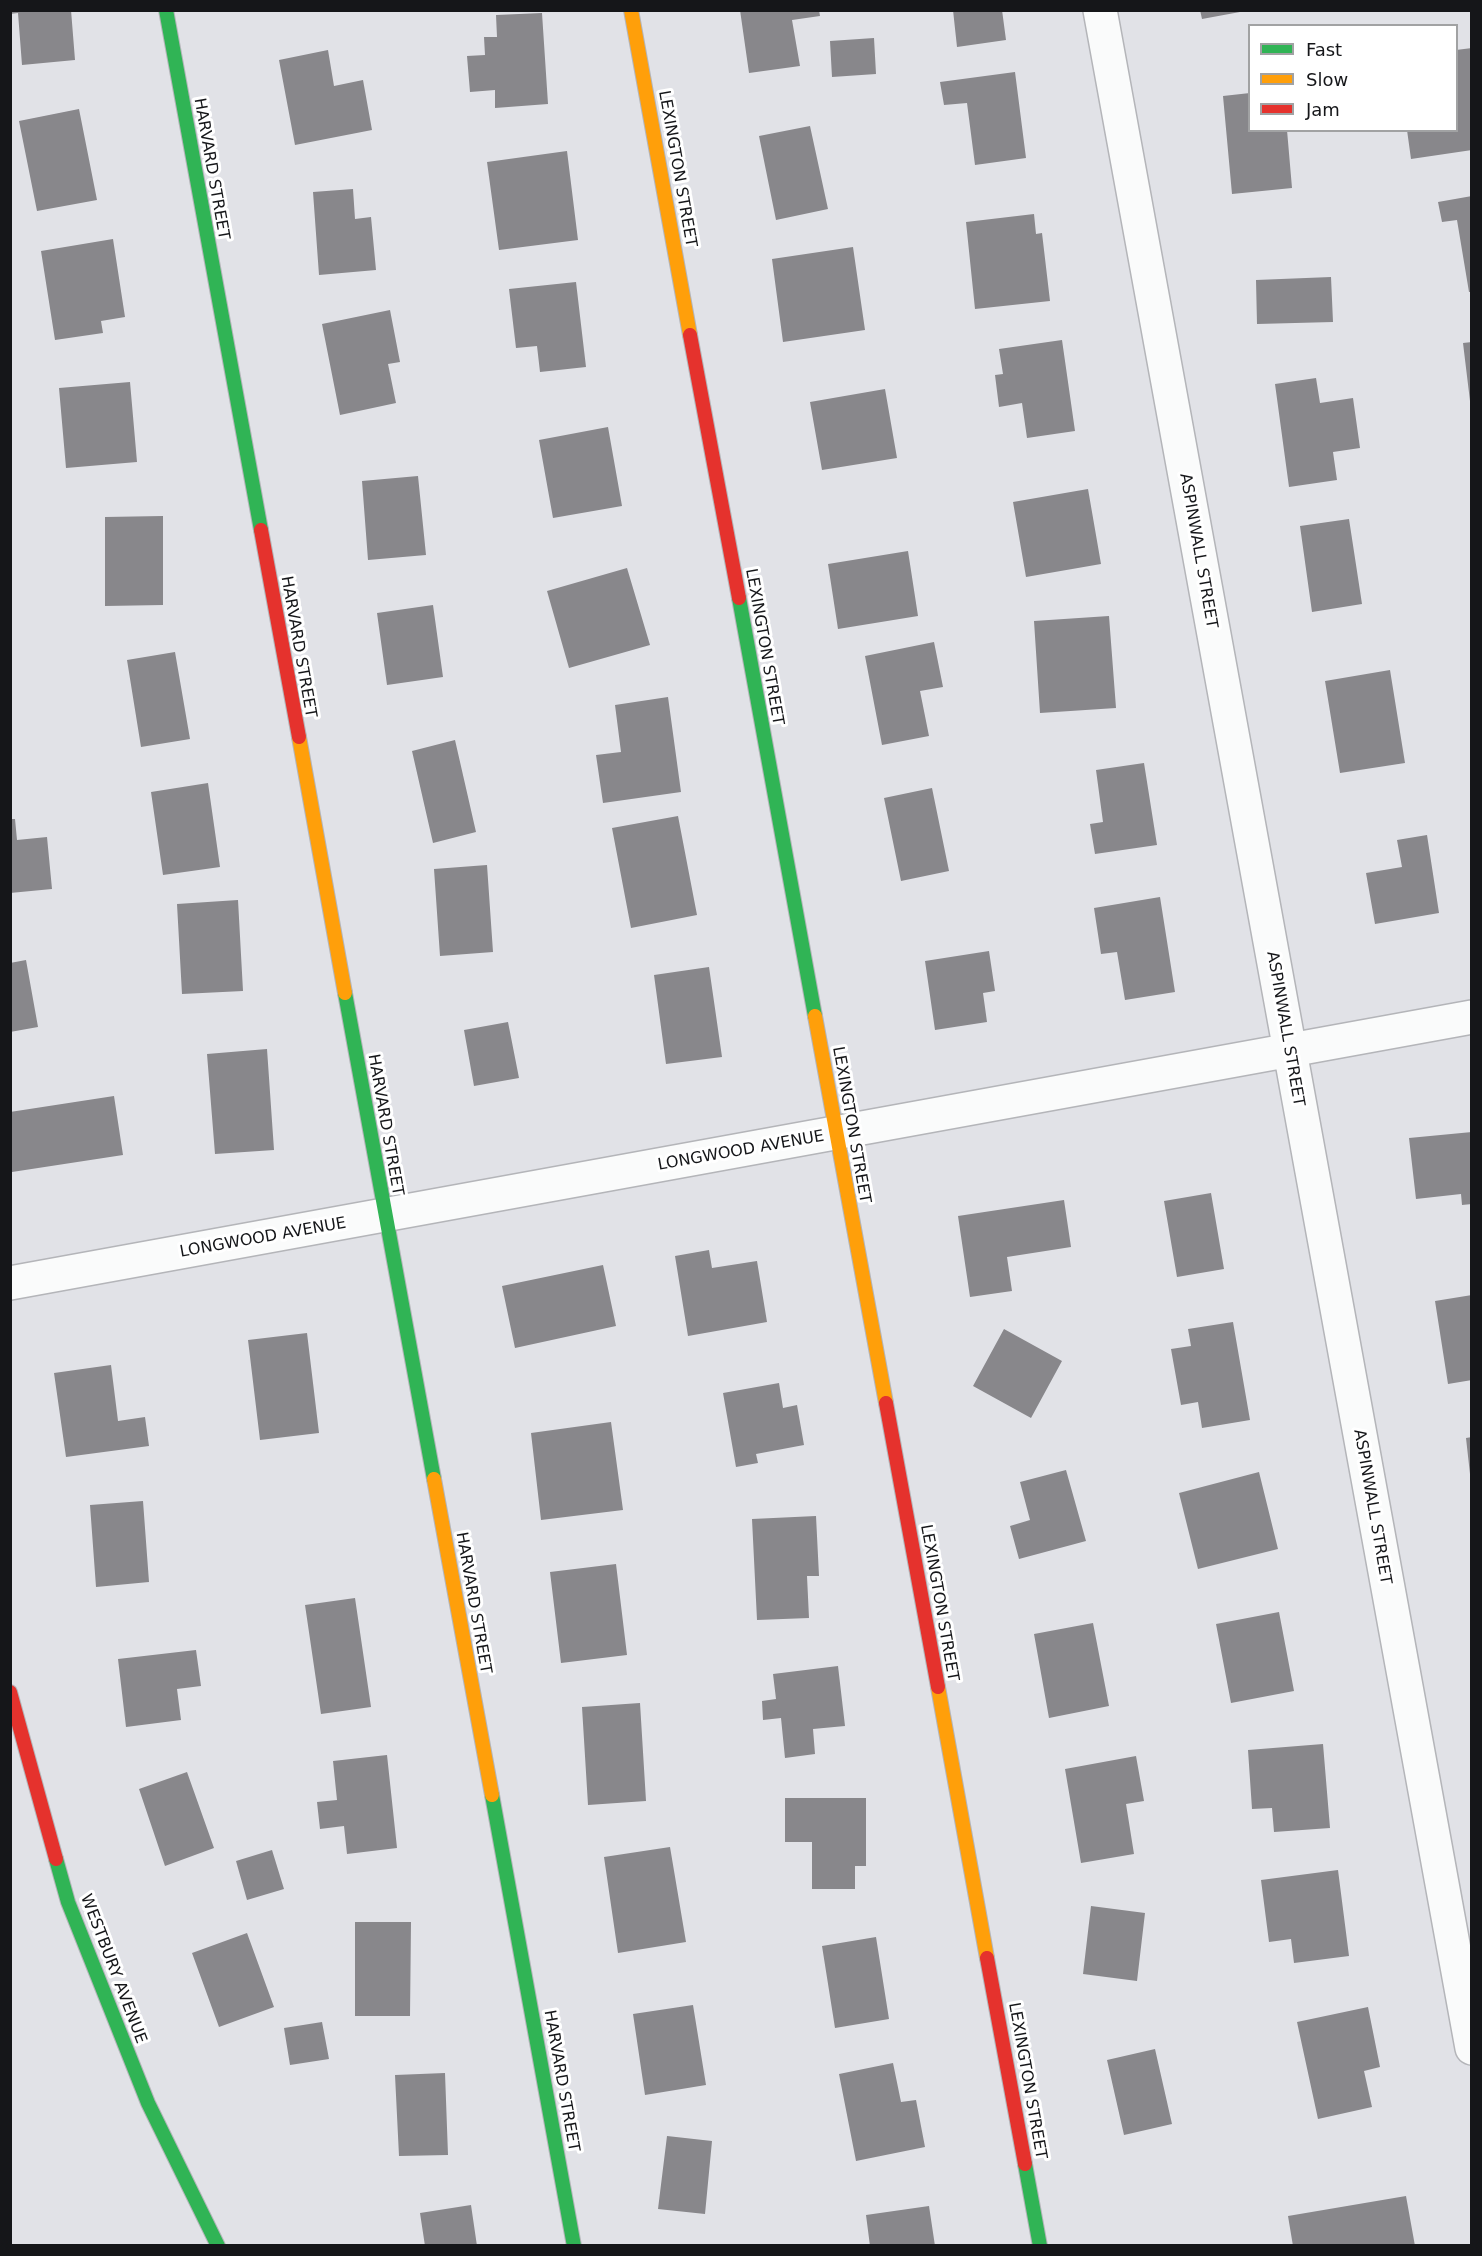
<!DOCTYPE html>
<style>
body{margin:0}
#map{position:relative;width:1482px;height:2256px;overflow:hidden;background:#e1e2e7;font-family:"DejaVu Sans",sans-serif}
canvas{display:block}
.frame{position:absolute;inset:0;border:12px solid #151619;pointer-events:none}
.legend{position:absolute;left:1248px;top:24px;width:210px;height:108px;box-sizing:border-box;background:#fff;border:2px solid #a1a2a3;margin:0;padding:8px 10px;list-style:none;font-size:18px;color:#151619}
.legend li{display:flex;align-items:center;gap:12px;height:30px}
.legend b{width:30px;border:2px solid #a1a2a3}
</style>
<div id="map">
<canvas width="1482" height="2256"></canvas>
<div class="frame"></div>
<ul class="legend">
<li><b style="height:8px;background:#30b455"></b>Fast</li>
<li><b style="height:8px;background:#ff9f0a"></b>Slow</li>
<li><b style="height:8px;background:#e5322d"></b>Jam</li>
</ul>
</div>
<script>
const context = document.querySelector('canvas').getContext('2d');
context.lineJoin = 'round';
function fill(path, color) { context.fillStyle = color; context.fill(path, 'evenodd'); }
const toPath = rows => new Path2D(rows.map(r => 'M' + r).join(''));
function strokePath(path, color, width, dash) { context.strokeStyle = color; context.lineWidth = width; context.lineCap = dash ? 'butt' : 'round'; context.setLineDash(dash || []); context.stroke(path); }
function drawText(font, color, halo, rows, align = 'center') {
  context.font = font + ' "DejaVu Sans",sans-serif'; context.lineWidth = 6; context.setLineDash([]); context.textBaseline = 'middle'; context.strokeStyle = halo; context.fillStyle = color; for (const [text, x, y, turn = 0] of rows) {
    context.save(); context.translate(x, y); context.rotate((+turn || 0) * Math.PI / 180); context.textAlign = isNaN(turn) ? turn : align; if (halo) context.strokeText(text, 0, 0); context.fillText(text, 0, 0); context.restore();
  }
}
const building = toPath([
 [10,10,71,10,75,60,22,65,18,13,10,14],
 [740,10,819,10,820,16,792,20,800,66,749,73],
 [953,10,1002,10,1006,40,957,47],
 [1200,10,1240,10,1240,12,1202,19],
 [542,13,548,104,495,108,495,90,470,92,467,56,485,55,484,37,497,37,496,15],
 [874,38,876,74,832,77,830,41],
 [1472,48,1472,150,1411,159,1407,130,1456,130,1456,50],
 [328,50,334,86,363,80,372,130,295,145,279,60],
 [1015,72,1026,158,975,165,967,103,944,105,940,82],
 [1250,93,1250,130,1287,130,1292,188,1232,194,1223,96],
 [79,109,97,200,37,211,19,121],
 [810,126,828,209,776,220,759,136],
 [567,151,578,240,499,250,487,162],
 [353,189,355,219,371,217,376,270,319,275,313,192],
 [1472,196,1472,292,1469,292,1457,220,1442,222,1438,202],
 [1034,214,1036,234,1042,233,1050,301,975,309,966,222],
 [113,239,125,317,101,321,103,333,55,340,41,251],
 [853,247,865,330,783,342,772,259],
 [1331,277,1333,322,1257,324,1256,280],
 [576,282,586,367,540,372,537,346,516,348,509,289],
 [390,310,400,362,388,364,396,403,340,415,322,324],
 [1062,340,1075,431,1027,438,1022,403,999,407,995,375,1003,374,999,349],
 [1472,342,1472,401,1470,401,1463,343],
 [1316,378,1320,403,1353,398,1360,448,1333,452,1337,480,1289,487,1275,384],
 [130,382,137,462,66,468,59,388],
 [885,389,897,458,822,470,810,402],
 [608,427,622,506,553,518,539,440],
 [418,476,426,555,368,560,362,481],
 [1088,489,1101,564,1026,577,1013,502],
 [163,516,163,605,105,606,105,517],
 [1349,519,1362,604,1312,612,1300,526],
 [908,551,918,616,838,629,828,564],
 [627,568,650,645,569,668,547,591],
 [433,605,443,677,387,685,377,613],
 [1109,616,1116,708,1040,713,1034,621],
 [934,642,943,687,920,691,929,736,882,745,865,656],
 [175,652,190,739,141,747,127,660],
 [1390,670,1405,763,1340,773,1325,681],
 [668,697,681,792,603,803,596,755,621,752,615,705],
 [455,740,476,832,433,843,412,751],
 [1144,763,1157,845,1095,854,1090,824,1103,822,1096,770],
 [208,783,220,867,163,875,151,792],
 [932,788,949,871,901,881,884,798],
 [678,816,697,915,631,928,612,828],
 [10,819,15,819,17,840,47,837,52,889,10,893],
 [1427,835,1439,913,1375,924,1366,873,1402,867,1397,840],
 [487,865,493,952,440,956,434,869],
 [1160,897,1175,992,1125,1000,1117,952,1101,954,1094,908],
 [238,900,243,991,182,994,177,904],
 [989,951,995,991,983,993,987,1022,935,1030,925,961],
 [26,960,38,1027,10,1032,10,963],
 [709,967,722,1057,666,1064,654,975],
 [508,1022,519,1078,474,1086,464,1030],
 [267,1049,274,1150,215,1154,207,1054],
 [114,1096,123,1155,12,1172,10,1112],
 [1472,1132,1472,1204,1462,1205,1461,1194,1416,1199,1409,1138],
 [1211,1193,1224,1269,1177,1277,1164,1201],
 [1064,1200,1071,1247,1007,1257,1012,1291,970,1297,958,1216],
 [709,1250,712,1268,757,1261,767,1322,688,1336,675,1256],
 [603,1265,616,1326,515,1348,502,1286],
 [1472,1295,1472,1380,1448,1384,1435,1301],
 [1233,1322,1250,1420,1202,1428,1198,1402,1181,1405,1171,1349,1191,1346,1188,1329],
 [1004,1329,1062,1361,1031,1418,973,1386],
 [307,1333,319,1433,260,1440,248,1340],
 [111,1365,118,1421,145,1417,149,1446,66,1457,54,1373],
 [779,1383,783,1408,797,1405,804,1445,756,1454,758,1463,736,1467,723,1393],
 [611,1422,623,1510,541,1520,531,1433],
 [1472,1437,1472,1474,1470,1474,1466,1438],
 [1066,1470,1086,1541,1019,1559,1010,1526,1030,1520,1020,1482],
 [1259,1472,1278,1549,1198,1569,1179,1493],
 [143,1501,149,1582,96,1587,90,1505],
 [816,1516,819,1576,807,1576,809,1618,757,1620,752,1519],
 [616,1564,627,1655,561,1663,550,1572],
 [355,1598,371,1707,321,1714,305,1605],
 [1279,1612,1294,1691,1231,1703,1216,1624],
 [1093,1623,1109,1706,1049,1718,1034,1634],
 [196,1650,201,1686,177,1689,181,1720,126,1727,118,1659],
 [838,1666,845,1726,813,1729,815,1754,785,1758,781,1718,763,1720,762,1701,776,1699,773,1674],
 [640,1703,646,1801,588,1805,582,1707],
 [1323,1744,1330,1828,1274,1832,1272,1808,1252,1809,1248,1750],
 [387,1755,397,1848,347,1854,344,1826,320,1829,317,1802,337,1800,333,1761],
 [1136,1756,1144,1801,1126,1804,1134,1854,1081,1863,1065,1769],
 [187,1772,214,1848,165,1866,139,1789],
 [785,1798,866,1798,866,1866,855,1866,855,1889,812,1889,812,1842,785,1842],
 [670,1847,686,1942,618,1953,604,1857],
 [272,1850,284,1889,247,1900,236,1861],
 [1338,1870,1349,1956,1294,1963,1291,1939,1269,1942,1261,1880],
 [1091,1906,1145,1913,1137,1981,1083,1974],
 [355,1922,411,1922,410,2016,355,2016],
 [247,1933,274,2007,219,2027,192,1953],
 [876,1937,889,2019,835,2028,822,1946],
 [693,2005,706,2085,645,2095,633,2014],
 [1368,2007,1380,2067,1364,2071,1372,2107,1318,2119,1297,2022],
 [322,2022,329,2059,290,2065,284,2028],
 [1155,2049,1172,2124,1124,2135,1107,2060],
 [893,2063,901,2102,916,2100,925,2147,856,2161,839,2074],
 [445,2073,448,2155,399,2156,395,2075],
 [667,2136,712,2141,705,2214,658,2209],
 [1406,2196,1415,2246,1293,2246,1288,2216],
 [471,2205,477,2246,425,2246,420,2213],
 [929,2206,935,2246,870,2246,866,2215]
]);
const street = toPath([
 [1100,10,1472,2048],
 [10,1283,1472,1017]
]);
const fast = toPath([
 [166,10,261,530],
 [739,598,815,1016],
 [345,993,434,1479],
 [492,1795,574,2246],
 [56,1859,68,1902,148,2103,218,2246],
 [1025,2164,1040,2246]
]);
const slow = toPath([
 [631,10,690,335],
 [299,737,345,993],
 [815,1016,886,1403],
 [434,1479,492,1795],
 [938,1687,987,1958]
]);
const jam = toPath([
 [690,335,739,598],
 [261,530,299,737],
 [886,1403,938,1687],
 [10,1692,56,1859],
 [987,1958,1025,2164]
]);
const streetNames = [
 ["HARVARD STREET",211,169,80],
 ["LEXINGTON STREET",677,169,80],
 ["ASPINWALL STREET",1198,551,80],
 ["HARVARD STREET",298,647,80],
 ["LEXINGTON STREET",764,647,80],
 ["ASPINWALL STREET",1285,1029,80],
 ["HARVARD STREET",385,1125,80],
 ["LEXINGTON STREET",851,1125,80],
 ["LONGWOOD AVENUE",741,1151,-10],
 ["LONGWOOD AVENUE",263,1238,-10],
 ["ASPINWALL STREET",1372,1507,80],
 ["HARVARD STREET",473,1603,80],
 ["LEXINGTON STREET",939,1603,80],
 ["WESTBURY AVENUE",113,1969,69],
 ["HARVARD STREET",561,2081,80],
 ["LEXINGTON STREET",1027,2081,80]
];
fill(building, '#88878b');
strokePath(street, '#b4b5b9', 36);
strokePath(fast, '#b4b5b9', 16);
strokePath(slow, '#b4b5b9', 16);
strokePath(jam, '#b4b5b9', 16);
strokePath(street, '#fafbfb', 33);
strokePath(fast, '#30b455', 14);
strokePath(slow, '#ff9f0a', 14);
strokePath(jam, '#e5322d', 14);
drawText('16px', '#151619', '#fff', streetNames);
</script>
